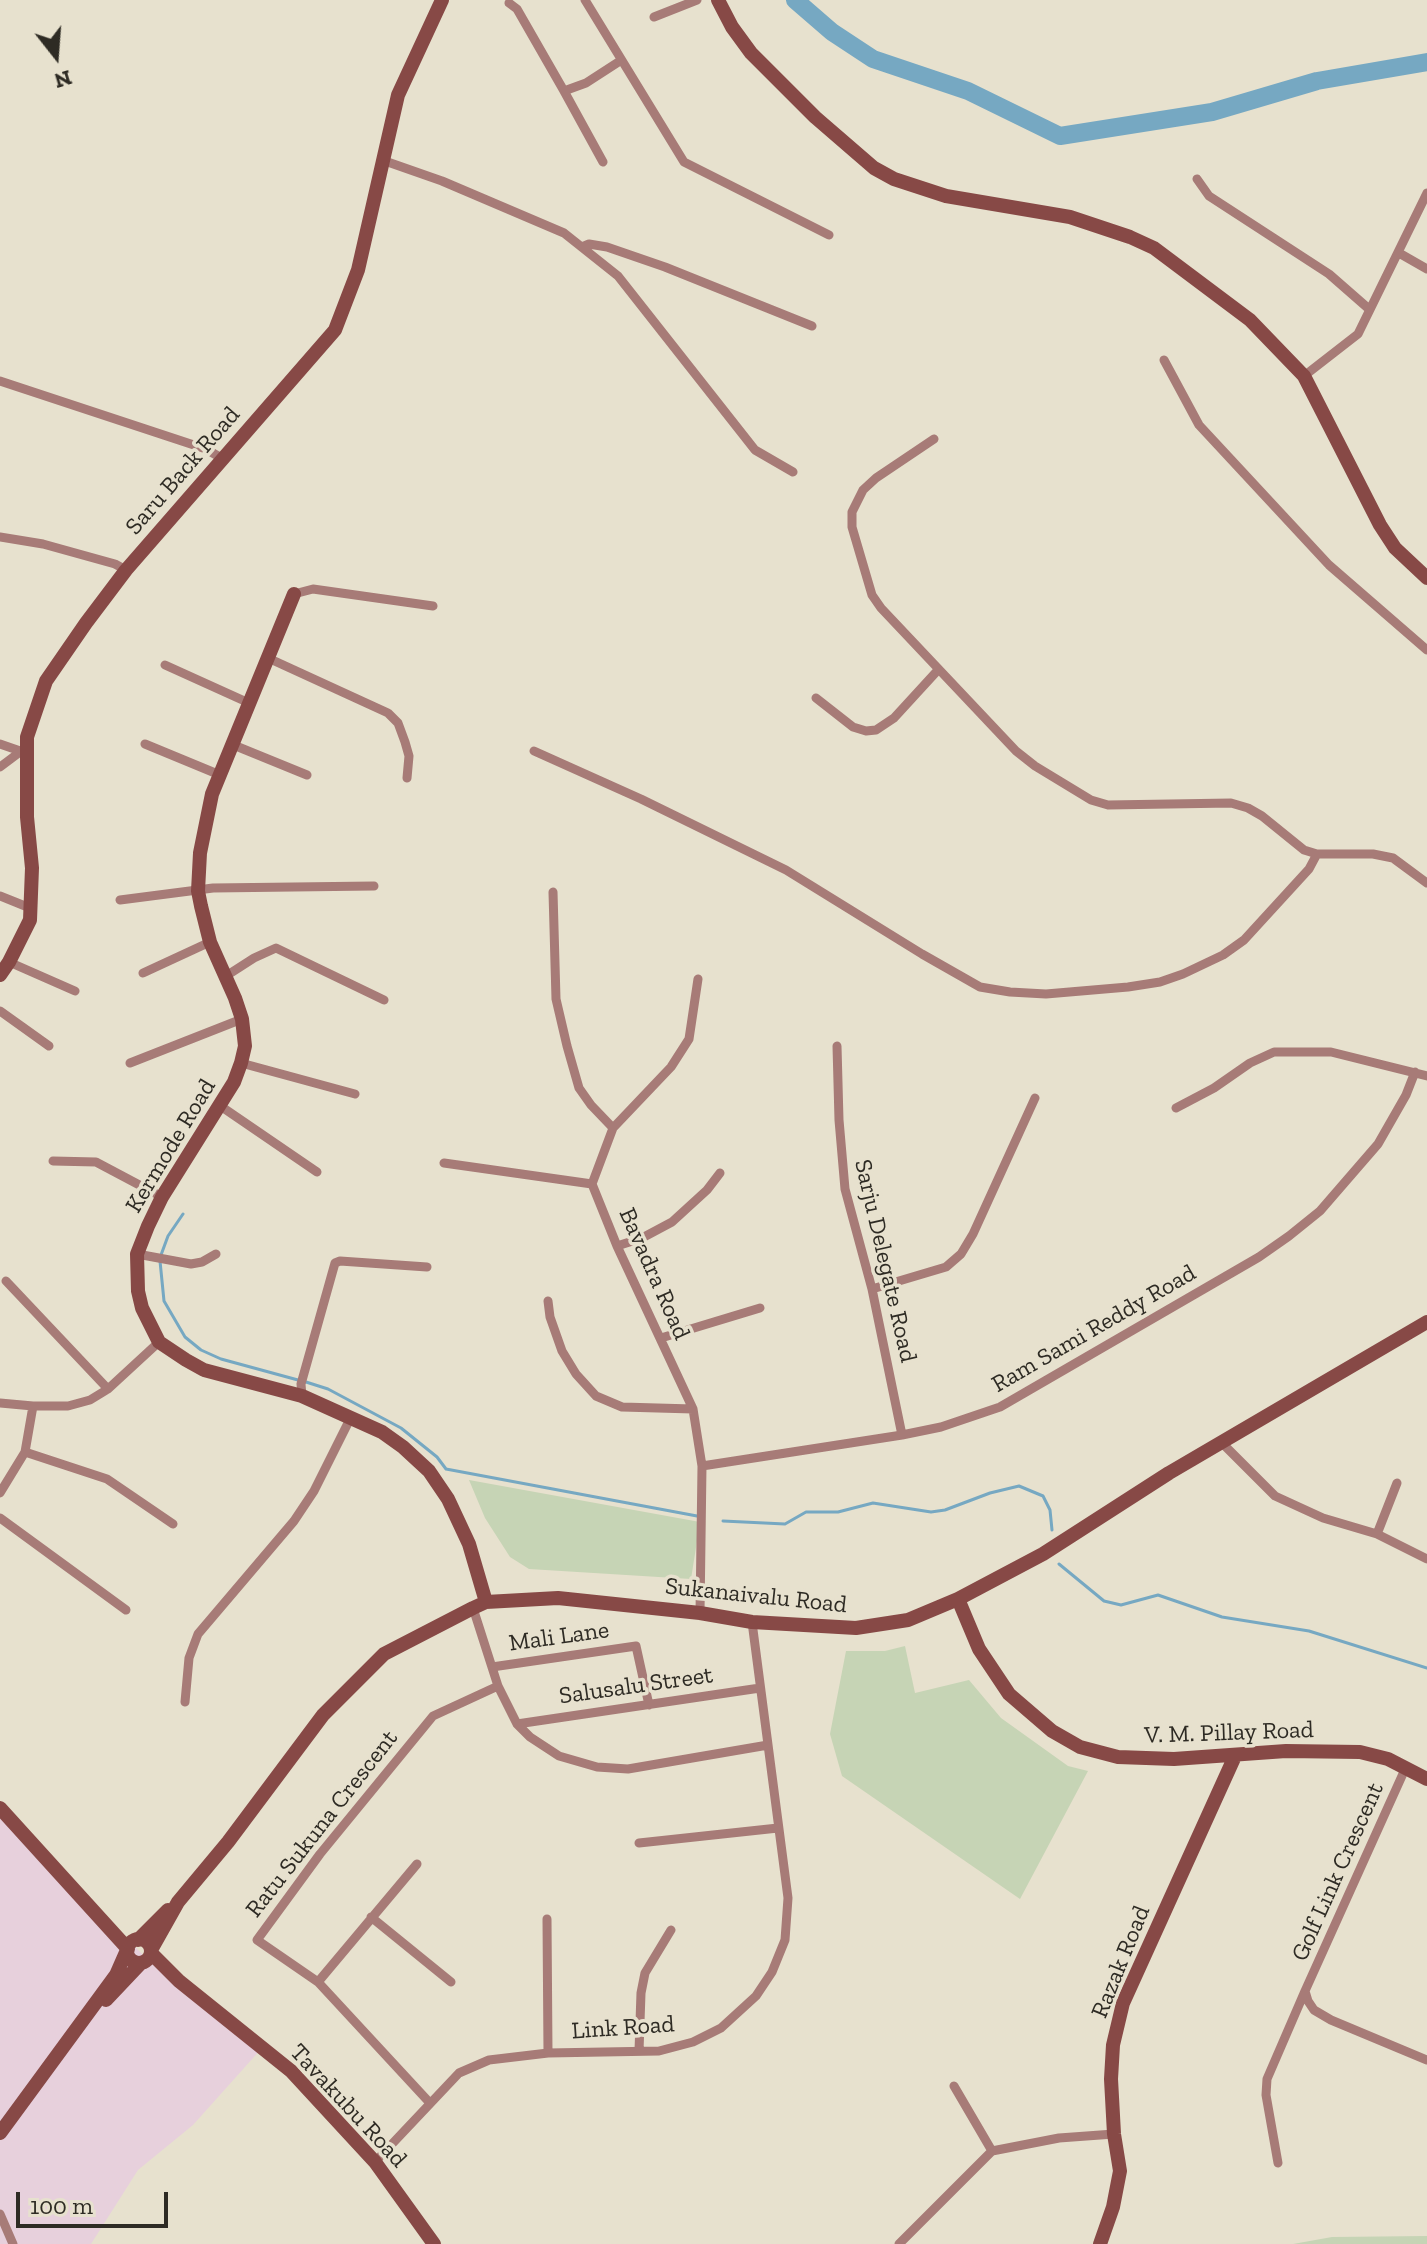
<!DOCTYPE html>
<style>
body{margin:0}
#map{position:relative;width:1427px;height:2244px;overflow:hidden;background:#e7e1ce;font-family:"Zilla Slab",serif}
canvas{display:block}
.north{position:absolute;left:16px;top:16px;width:80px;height:80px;-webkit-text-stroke:6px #e7e1ce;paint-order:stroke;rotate:163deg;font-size:22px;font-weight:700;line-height:32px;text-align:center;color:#2e2b24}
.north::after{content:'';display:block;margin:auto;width:28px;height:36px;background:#2e2b24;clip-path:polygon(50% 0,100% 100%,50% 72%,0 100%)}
.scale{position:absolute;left:16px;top:2192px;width:152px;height:36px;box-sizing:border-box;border:4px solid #2e2b24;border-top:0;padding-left:10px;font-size:24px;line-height:28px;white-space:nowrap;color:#2e2b24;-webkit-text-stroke:6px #e7e1ce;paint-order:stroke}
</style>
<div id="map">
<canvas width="1427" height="2244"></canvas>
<div class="north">N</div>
<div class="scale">100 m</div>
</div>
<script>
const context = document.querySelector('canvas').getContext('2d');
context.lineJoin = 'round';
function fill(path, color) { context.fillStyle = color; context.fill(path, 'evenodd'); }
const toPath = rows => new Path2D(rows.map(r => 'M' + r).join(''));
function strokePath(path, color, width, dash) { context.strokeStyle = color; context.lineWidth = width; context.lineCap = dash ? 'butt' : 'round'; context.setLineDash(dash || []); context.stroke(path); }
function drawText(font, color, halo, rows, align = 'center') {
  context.font = font + ' "Zilla Slab",serif'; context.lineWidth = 7; context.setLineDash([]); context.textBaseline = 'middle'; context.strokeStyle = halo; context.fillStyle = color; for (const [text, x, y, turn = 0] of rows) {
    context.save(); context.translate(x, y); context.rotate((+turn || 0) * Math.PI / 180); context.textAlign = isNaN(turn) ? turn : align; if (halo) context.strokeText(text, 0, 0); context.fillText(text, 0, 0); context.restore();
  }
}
const commercial = toPath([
 [0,1808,147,1959,262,2048,193,2125,138,2170,91,2244,0,2244]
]);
const green = toPath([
 [469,1480,700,1522,691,1579,529,1569,510,1557,485,1518],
 [905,1646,915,1693,969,1680,1001,1718,1068,1766,1088,1771,1020,1899,842,1776,830,1734,846,1651,885,1651],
 [1427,2236,1427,2244,1293,2244,1332,2237]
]);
const stream = toPath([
 [161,1255,168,1236,183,1214],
 [160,1261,164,1301,185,1337,201,1350,221,1359,298,1380],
 [306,1382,328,1389,401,1428,437,1457,446,1469,697,1516],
 [723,1521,785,1524,806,1512,838,1512,873,1503,931,1512,945,1510,990,1493,1019,1486,1043,1496,1050,1510,1052,1530],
 [1059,1564,1104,1601,1121,1605,1158,1595,1222,1617,1309,1631,1427,1668]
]);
const river = toPath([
 [795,0,832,32,873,59,968,91,1060,136,1212,112,1317,81,1427,62]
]);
const street = toPath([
 [585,0,684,162,829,235],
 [509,3,517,9,564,91,586,83,620,61],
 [654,17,697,0],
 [564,91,603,162],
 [382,160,442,181,564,233,618,276,755,450,793,472],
 [1197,179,1209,196,1329,274,1369,309],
 [582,247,589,244,607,247,665,267,812,326],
 [1399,253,1427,269],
 [1164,360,1199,425,1329,565,1427,650],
 [1304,376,1358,334,1427,193],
 [0,381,206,449,223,459],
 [934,439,876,478,863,490,852,512,852,527,872,595,881,608,1016,751,1035,766,1091,800,1108,805,1231,803,1248,808,1262,816,1304,850,1317,854,1373,854,1393,858,1427,883],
 [0,537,43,544,115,564,126,570],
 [294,594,313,589,433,606],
 [268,658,388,713,398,723,405,742,409,756,407,778],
 [165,665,249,703],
 [816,698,853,727,866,731,876,730,894,718,938,670],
 [0,744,26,753],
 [145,744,220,775],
 [231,744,307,775],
 [534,751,641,799,786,870,922,954,980,987,1010,992,1046,994,1128,987,1160,982,1183,974,1223,955,1244,940,1309,869,1317,854],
 [0,767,20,752],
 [553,892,556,999,567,1046,579,1088,591,1105,613,1128],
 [0,896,30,908],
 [120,900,213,888,374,886],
 [9,962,75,991],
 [143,973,210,942],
 [226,976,254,958,276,948,384,1000],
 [698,979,689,1039,671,1067,613,1128,592,1184,617,1246,693,1409,702,1466,700,1613],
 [0,1011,49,1046],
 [837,1046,839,1120,845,1189,872,1289,902,1435],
 [130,1063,242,1019],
 [241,1063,355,1094],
 [219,1105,317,1172],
 [1176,1108,1214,1088,1250,1063,1274,1052,1331,1052,1427,1076],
 [53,1161,96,1162,162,1197],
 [444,1163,592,1184],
 [617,1246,642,1238,672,1222,707,1190,720,1173],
 [137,1254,191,1264,202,1262,216,1254],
 [6,1281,108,1389],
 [872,1289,946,1267,961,1254,973,1234,1035,1098],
 [548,1301,550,1317,562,1351,576,1374,596,1396,622,1407,693,1409],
 [661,1338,760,1308],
 [302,1396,301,1384,335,1263,340,1261,427,1267],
 [0,1403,33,1406,68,1406,90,1400,108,1389,159,1342],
 [1223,1444,1275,1496,1323,1518,1377,1534,1427,1559],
 [25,1452,107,1479,173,1524],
 [702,1466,902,1435,941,1427,1000,1407,1259,1257,1289,1236,1320,1211,1378,1144,1406,1095,1415,1072],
 [0,1493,25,1452,33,1406],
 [0,1518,126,1610],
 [1377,1534,1397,1483],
 [473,1608,498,1686,517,1724,530,1737,559,1756,597,1767,628,1769,768,1745],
 [492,1667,636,1646,649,1705],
 [185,1702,189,1658,198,1634,294,1521,314,1491,350,1419],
 [517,1724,760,1688],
 [1406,1767,1305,1991,1308,2001,1314,2010,1331,2020,1427,2060],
 [639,1843,778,1828],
 [371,1917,451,1982],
 [547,1919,548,2053],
 [318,1982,417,1864],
 [639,2051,641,1993,645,1973,671,1930],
 [954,2086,992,2151],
 [429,2102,318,1982,257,1940,320,1854,433,1716,498,1686],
 [375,2162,459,2073,489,2060,548,2053,659,2051,693,2042,721,2028,756,1996,772,1972,785,1940,788,1898,752,1622],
 [1278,2163,1266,2095,1267,2079,1305,1991],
 [0,2214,13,2244],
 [899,2244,992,2151,1059,2138,1114,2134]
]);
const secondary = toPath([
 [718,0,732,27,751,53,815,117,874,168,894,179,946,196,1070,217,1130,237,1154,248,1250,320,1304,376,1380,525,1395,548,1427,578],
 [294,594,212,794,200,853,198,891,201,906,210,942,235,998,242,1019,245,1046,241,1063,234,1082,162,1197,148,1226,137,1254,138,1291,142,1308,159,1342,186,1360,204,1370,302,1396,382,1432,403,1447,429,1471,448,1499,469,1544,486,1602],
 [0,975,9,962,30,920,32,868,27,817,27,737,46,681,86,623,126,570,335,330,358,270,398,95,442,0],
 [958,1599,979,1649,1009,1694,1052,1731,1080,1747,1118,1757,1174,1759,1286,1751,1360,1752,1388,1759,1427,1779],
 [0,1808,128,1949],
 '127 1951a12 12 0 1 1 24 0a12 12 0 1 1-24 0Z',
 [138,1940,168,1910],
 [151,1950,178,1902,228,1842,323,1715,384,1654,473,1608,486,1602,558,1598,700,1613,752,1622,856,1628,908,1620,958,1599,1043,1554,1169,1473,1427,1322],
 [151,1953,179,1981,291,2071,375,2162,434,2244],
 [106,2000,141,1963],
 [0,2133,116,1975,127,1950],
 [1100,2244,1113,2207,1120,2171,1114,2134,1111,2079,1113,2045,1123,2003,1235,1756]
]);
const streetNames = [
 ["Saru Back Road",183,471,-49],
 ["Kermode Road",171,1146,-59],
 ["Sarju Delegate Road",885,1261,77],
 ["Bavadra Road",654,1274,66],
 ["Ram Sami Reddy Road",1094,1329,-30],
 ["Sukanaivalu Road",756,1596,6],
 ["Mali Lane",559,1637,-8],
 ["Salusalu Street",636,1686,-8],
 ["V. M. Pillay Road",1229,1733,-2],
 ["Ratu Sukuna Crescent",322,1824,-52],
 ["Golf Link Crescent",1338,1872,-66],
 ["Razak Road",1121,1962,-68],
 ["Link Road",623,2028,-4],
 ["Tavakubu Road",348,2106,47]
];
fill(commercial, '#e7d0dc');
fill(green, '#c6d4b5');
strokePath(stream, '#76a8c2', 3);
strokePath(river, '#76a8c2', 18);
strokePath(street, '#a77b77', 9);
strokePath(secondary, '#874946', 14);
drawText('24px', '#2e2b24', '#e7e1ce', streetNames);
</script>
